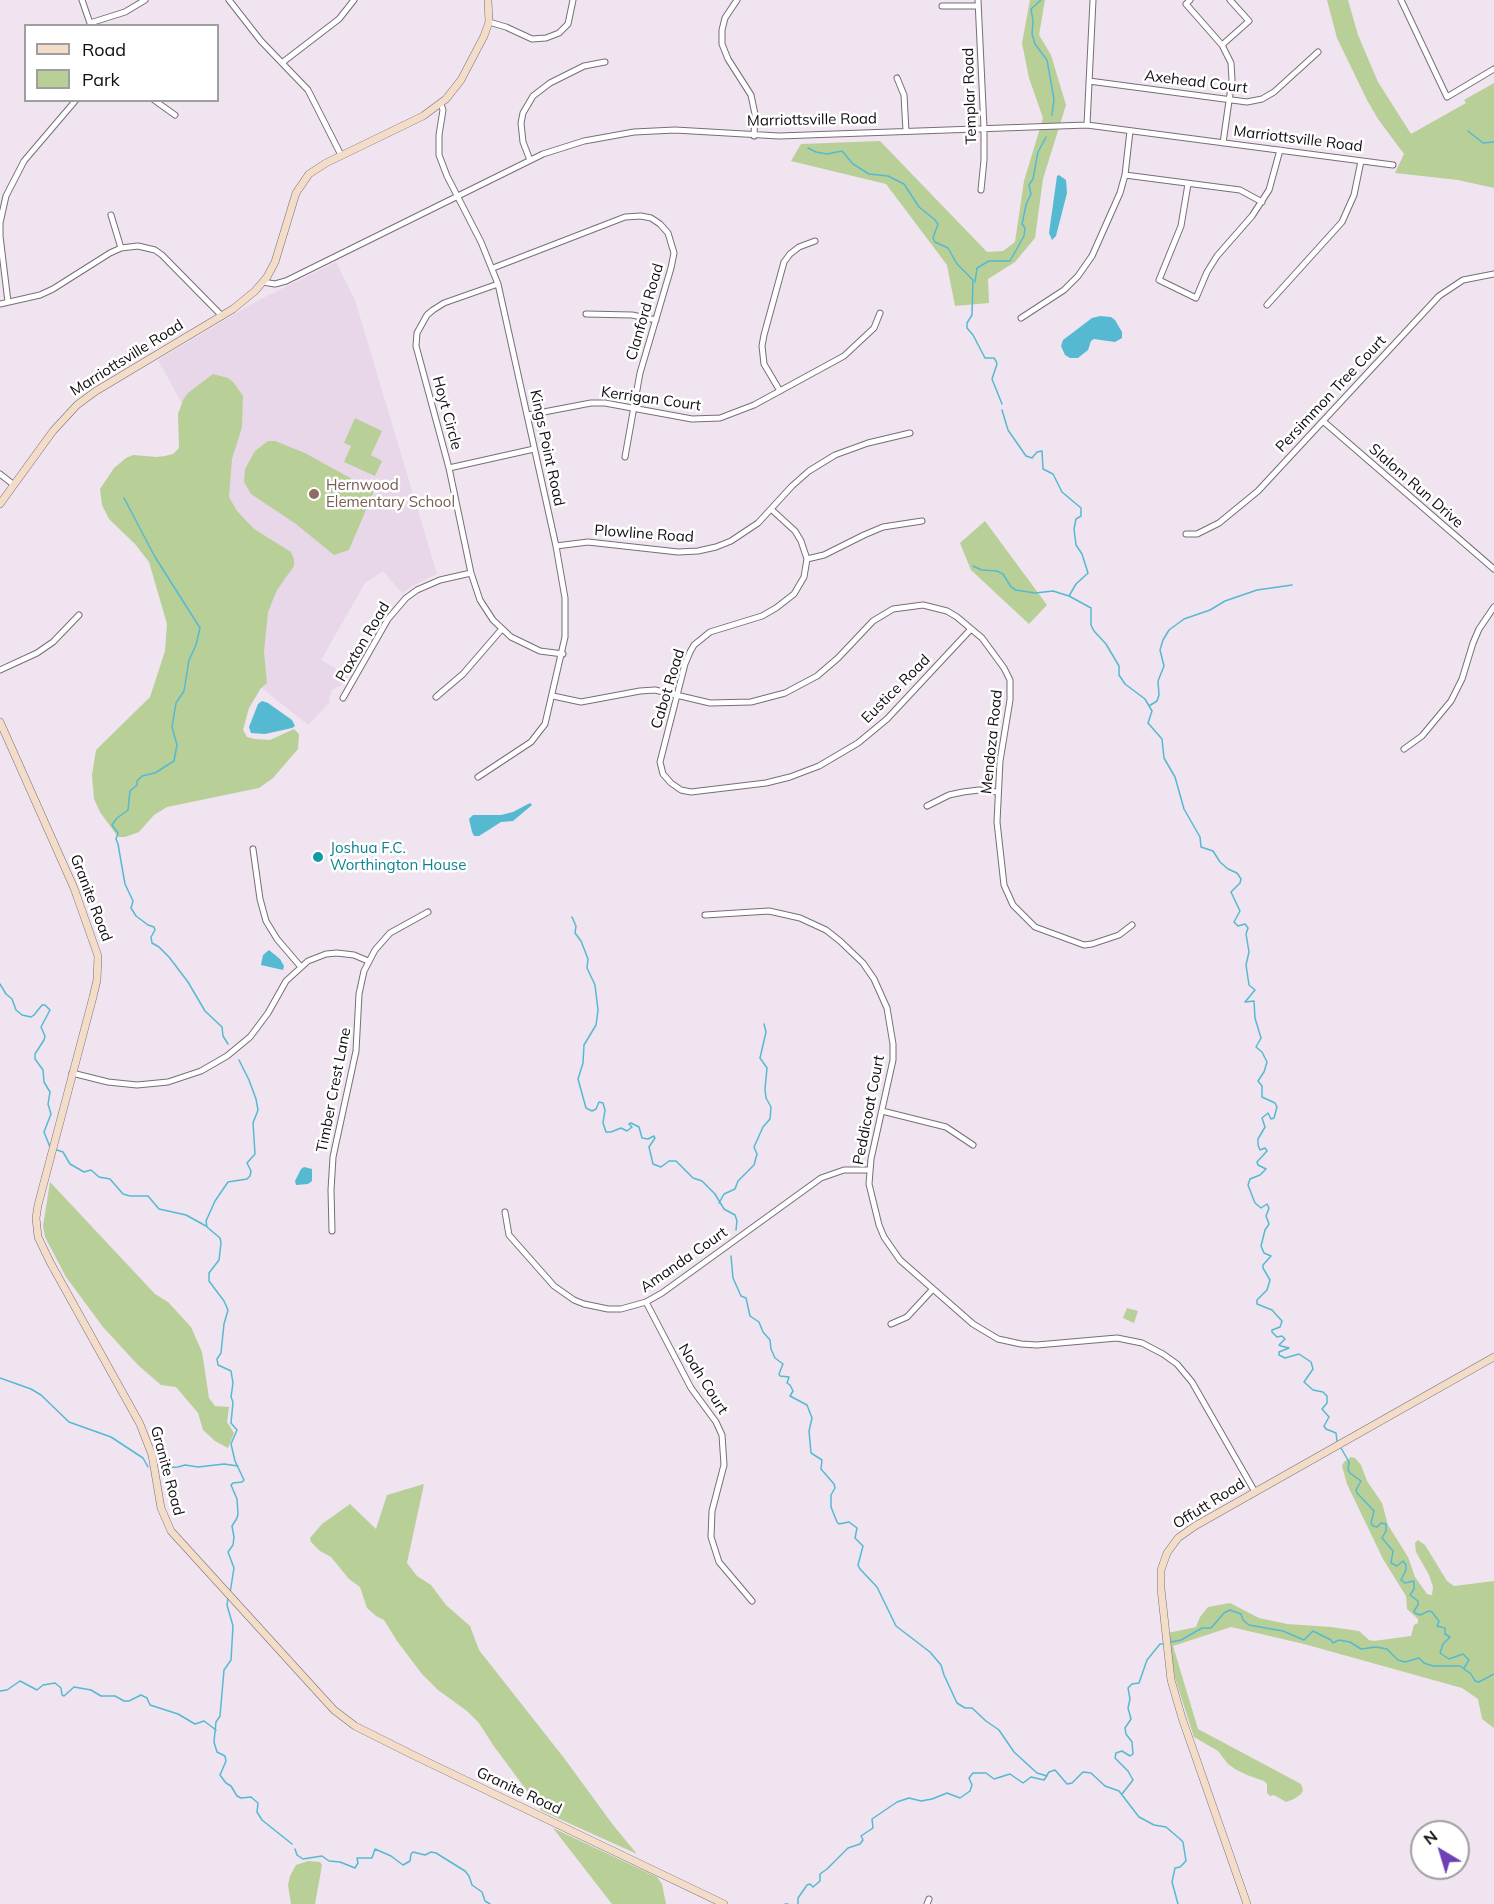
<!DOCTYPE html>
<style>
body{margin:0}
#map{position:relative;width:1494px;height:1904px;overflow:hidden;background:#efe4ef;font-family:Mulish,sans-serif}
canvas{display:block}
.legend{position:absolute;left:24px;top:24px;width:195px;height:78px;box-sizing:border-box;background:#fff;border:2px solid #a09ea0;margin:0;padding:8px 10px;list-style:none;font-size:18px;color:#110d11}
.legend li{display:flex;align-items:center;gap:12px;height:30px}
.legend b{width:30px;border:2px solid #a09ea0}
.north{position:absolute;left:1410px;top:1820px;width:60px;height:60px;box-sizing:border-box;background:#fff;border:2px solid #a09ea0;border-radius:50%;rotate:322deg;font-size:16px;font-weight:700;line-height:24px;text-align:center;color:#110d11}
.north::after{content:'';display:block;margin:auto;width:21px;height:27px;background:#6e40b8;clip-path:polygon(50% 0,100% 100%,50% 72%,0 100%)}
</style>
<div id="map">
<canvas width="1494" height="1904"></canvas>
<ul class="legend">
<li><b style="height:8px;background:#f3ddc8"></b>Road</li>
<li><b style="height:16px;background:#b8cf98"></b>Park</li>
</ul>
<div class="north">N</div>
</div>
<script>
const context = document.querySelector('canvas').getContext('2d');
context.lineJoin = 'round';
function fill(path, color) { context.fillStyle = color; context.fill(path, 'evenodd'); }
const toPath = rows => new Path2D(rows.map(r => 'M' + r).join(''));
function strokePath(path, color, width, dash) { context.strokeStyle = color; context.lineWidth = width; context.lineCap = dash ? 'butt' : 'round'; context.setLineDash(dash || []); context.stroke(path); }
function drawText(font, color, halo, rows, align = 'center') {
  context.font = font + ' Mulish,sans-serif'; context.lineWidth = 5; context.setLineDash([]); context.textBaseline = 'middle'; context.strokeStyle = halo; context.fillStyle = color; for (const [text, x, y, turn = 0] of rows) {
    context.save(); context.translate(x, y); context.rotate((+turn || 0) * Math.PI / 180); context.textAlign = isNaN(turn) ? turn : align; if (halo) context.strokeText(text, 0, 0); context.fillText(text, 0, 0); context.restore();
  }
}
const built = toPath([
 [336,262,355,300,437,574,414,585,402,593,383,571,365,583,321,660,348,676,343,684,332,690,329,698,330,702,308,725,258,685,221,474,158,360,253,303]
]);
const green = toPath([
 [1030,0,1045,0,1039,35,1051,55,1066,105,1043,179,1035,238,1015,262,988,279,989,303,955,306,947,265,886,184,791,161,801,144,880,141,987,252,1003,251,1015,242,1024,181,1043,118,1029,78,1022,43],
 [1327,0,1348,0,1358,35,1378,82,1411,134,1466,103,1464,100,1494,83,1494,188,1458,180,1395,173,1404,154,1378,119,1367,100,1337,38],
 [213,374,228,378,234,383,243,396,242,427,232,459,229,497,237,511,254,529,291,552,294,559,294,566,277,590,268,612,264,652,267,683,261,688,249,708,243,730,247,737,255,739,270,740,294,729,299,734,298,749,273,778,259,788,167,807,154,815,139,832,125,837,118,837,100,812,94,799,92,775,96,750,150,697,165,651,167,624,149,562,135,544,109,519,102,505,100,489,114,468,126,458,133,455,157,457,165,456,173,454,179,448,178,414,183,400,188,393],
 [355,418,382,431,371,455,382,461,375,476,344,462,351,446,344,443],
 [268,441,275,441,305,453,374,491,349,550,334,555,296,524,251,494,244,482,245,469,255,451],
 [985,521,1047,605,1029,624,971,570,960,543],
 [50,1182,155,1294,168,1302,191,1327,202,1352,209,1398,215,1406,229,1407,227,1422,234,1433,228,1448,215,1441,203,1430,198,1413,176,1387,161,1385,138,1365,103,1327,66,1277,45,1237,43,1226],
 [1127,1308,1138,1311,1134,1323,1123,1318],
 [1351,1457,1355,1458,1361,1465,1367,1481,1382,1503,1388,1525,1408,1557,1415,1577,1427,1594,1432,1595,1433,1587,1429,1575,1416,1552,1415,1543,1418,1540,1425,1545,1447,1581,1454,1586,1494,1581,1494,1728,1482,1719,1478,1699,1462,1688,1304,1644,1231,1627,1173,1646,1198,1729,1301,1784,1303,1790,1301,1794,1294,1799,1286,1802,1274,1795,1270,1796,1267,1793,1267,1784,1264,1781,1247,1775,1235,1769,1228,1764,1218,1751,1194,1737,1175,1678,1168,1633,1196,1627,1200,1617,1208,1607,1230,1603,1259,1618,1287,1624,1331,1627,1359,1631,1369,1640,1374,1641,1411,1636,1414,1625,1418,1623,1418,1619,1407,1609,1406,1596,1383,1559,1347,1484,1342,1466,1344,1462],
 [424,1484,407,1563,417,1576,431,1585,446,1605,470,1626,479,1650,564,1758,613,1825,637,1854,542,1811,493,1745,479,1723,467,1711,438,1690,422,1674,397,1641,384,1620,376,1616,367,1608,360,1587,349,1579,331,1557,320,1551,311,1542,310,1538,322,1524,350,1504,376,1529,387,1495],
 [553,1828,657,1877,662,1884,666,1904,612,1904],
 [308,1861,320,1862,322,1865,315,1904,291,1904,288,1885,290,1876,296,1865]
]);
const water = toPath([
 [1059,175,1066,180,1067,193,1056,236,1052,240,1049,233,1057,176],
 [1100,316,1111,317,1115,320,1122,332,1122,338,1115,342,1094,339,1091,341,1088,350,1078,358,1070,358,1065,355,1061,346,1063,340,1092,318],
 [262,701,268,703,292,720,295,726,292,728,265,734,251,733,249,727,258,704],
 [530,803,532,805,513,821,501,822,479,836,474,836,472,832,469,819,473,815,501,815,513,812],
 [269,950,280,959,284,966,283,970,261,965,263,955],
 [304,1167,312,1169,312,1181,308,1184,296,1185,295,1181,301,1169]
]);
const stream = toPath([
 [1041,0,1031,9,1033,21,1032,34,1035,44,1047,60,1054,99,1052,115],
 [1468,131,1483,143,1494,142],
 [808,148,816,152,827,154,842,151,853,164,869,174,888,176,904,184,919,207,934,219,938,224,933,238,935,242,948,248,957,264,973,280,972,315,967,323,967,328,973,335,985,358,994,358,996,361,997,364,992,379,1002,404],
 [975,282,977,268,989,261,1010,261,1024,236,1025,228,1022,224,1026,205,1031,194,1029,185,1033,179,1038,152,1046,137],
 [1002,410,1008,430,1026,456,1032,458,1037,452,1042,451,1043,469,1053,474,1062,492,1081,508,1081,516,1076,519,1074,529,1076,545,1082,554,1088,573,1076,584,1069,596,1091,608,1091,625,1094,631,1106,644,1119,666,1119,675,1125,684,1145,699,1152,711,1148,723,1162,739,1164,758,1175,777,1184,809,1200,837,1201,847,1213,851,1220,862,1228,869,1237,873,1241,879,1240,883,1231,892,1240,911,1234,922,1238,926,1245,924,1248,928,1246,934,1249,952,1246,965,1249,985,1255,990,1245,1002,1254,1001,1255,1018,1261,1038,1256,1047,1262,1052,1267,1062,1264,1072,1258,1081,1262,1086,1262,1097,1275,1103,1277,1107,1274,1118,1271,1119,1268,1113,1262,1118,1265,1127,1258,1139,1258,1145,1260,1150,1265,1148,1267,1151,1257,1162,1258,1165,1266,1169,1260,1175,1250,1179,1248,1185,1255,1203,1261,1208,1267,1204,1269,1208,1266,1216,1269,1224,1265,1230,1261,1246,1264,1253,1271,1256,1263,1265,1263,1268,1270,1280,1267,1290,1257,1300,1257,1304,1272,1310,1282,1321,1280,1327,1272,1330,1272,1332,1277,1337,1282,1336,1285,1339,1279,1345,1281,1346,1289,1348,1279,1352,1279,1355,1285,1358,1299,1354,1311,1362,1313,1369,1304,1382,1313,1390,1323,1392,1327,1396,1327,1403,1322,1409,1329,1417,1324,1426,1326,1429,1336,1433,1337,1441],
 [124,498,155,557,200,628,196,645,189,660,184,691,176,703,172,727,177,745,174,761,155,773,142,776,137,781,137,785,130,791,128,810,117,818,112,825,118,833,116,839,118,844,125,884,133,901,131,908,136,916,148,925,154,927,155,930,151,937,152,943,159,947,169,957,188,982,205,1011,222,1027,223,1036,228,1044],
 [973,566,982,570,997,571,1003,574,1011,587,1016,590,1035,593,1053,591,1069,596],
 [1149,706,1157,701,1159,695,1158,681,1164,666,1160,650,1163,640,1169,630,1184,619,1210,610,1225,601,1257,590,1292,585],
 [572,917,576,926,575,933,581,941,588,959,587,968,595,985,598,1010,596,1025,584,1045,583,1063,578,1079,586,1108,592,1111,596,1109,599,1102,603,1103,605,1110,603,1123,606,1132,611,1132,621,1128,627,1131,632,1127,629,1124,631,1123,639,1127,642,1138,648,1139,654,1136,655,1138,649,1147,653,1164,661,1167,669,1161,676,1161,693,1178,702,1181,715,1194,724,1209,735,1215,737,1221,736,1230],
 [0,984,6,994,12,999,16,1010,22,1015,31,1017,34,1015,42,1005,45,1005,50,1010,41,1027,45,1036,44,1040,35,1054,35,1059,43,1070,44,1082,50,1092,48,1104,51,1114,44,1132,50,1147],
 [57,1150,63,1152,70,1164,84,1172,91,1170,99,1177,110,1179,123,1194,130,1196,148,1196,159,1209,186,1215,206,1226],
 [719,1203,724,1194,735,1189,738,1181,754,1165,757,1154,754,1147,763,1127,770,1119,771,1107,766,1098,765,1089,767,1068,760,1058,766,1032,764,1024],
 [731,1256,733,1278,741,1296,746,1298,750,1316,759,1322,763,1332,770,1340,771,1349,775,1358,783,1364,779,1374,780,1376,789,1377,787,1383,790,1385,793,1391,790,1396,807,1405,812,1418,809,1431,811,1453,822,1460,821,1469,834,1484,835,1488,831,1495,831,1507,837,1522,839,1524,849,1522,857,1528,855,1538,863,1546,858,1565,860,1569,877,1587,896,1626,930,1652,941,1665,944,1675,957,1703,965,1708,972,1708,986,1721,999,1730,1014,1752,1037,1773,1047,1776],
 [0,1378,31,1389,41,1395,69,1422,111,1437,143,1458,148,1467],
 [1341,1448,1349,1462,1348,1470,1350,1473,1361,1481,1356,1490,1357,1493,1374,1511,1371,1523,1373,1526,1377,1527,1381,1523,1386,1524,1386,1531,1382,1538,1393,1551,1391,1563,1397,1566,1403,1561,1406,1565,1406,1570,1401,1580,1405,1583,1414,1581,1414,1589,1410,1595,1418,1601,1418,1605,1414,1611,1415,1613,1420,1615,1429,1611,1432,1612,1439,1621,1437,1626,1445,1628,1445,1634,1450,1637,1443,1644,1440,1653,1449,1659,1463,1654,1469,1660,1464,1668],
 [160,1468,178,1467,185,1465,198,1467,224,1464,238,1466],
 [230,1593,234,1568,228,1552,233,1545,234,1537,232,1526,237,1518,238,1514,237,1499,231,1485,233,1483,242,1482,244,1480,235,1461,231,1444,237,1430,231,1423,233,1402,231,1397,233,1383,231,1371,218,1365,217,1359,221,1353,224,1324,228,1310,224,1301,209,1281,209,1273,219,1260,221,1243,220,1238,207,1227,206,1221,215,1201,228,1182,247,1179,250,1176,251,1171,247,1163,255,1154,253,1123,258,1110,256,1099,249,1080,239,1060],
 [228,1598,227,1605,233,1626,231,1660,224,1670,220,1716,216,1722,214,1742,217,1752,225,1756,226,1761,220,1775,226,1783,231,1786,237,1796,241,1798,251,1797,258,1803,257,1812,262,1820,292,1844],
 [1171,1642,1181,1640,1202,1628,1211,1628,1224,1613,1230,1610,1241,1614,1243,1620,1249,1625,1283,1631,1304,1640,1313,1631,1331,1640,1333,1643,1339,1640,1350,1642,1361,1649,1376,1647,1387,1649,1398,1660,1405,1662,1419,1658,1424,1663,1433,1666,1460,1666,1471,1674,1475,1681,1479,1682,1494,1674],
 [0,1691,7,1690,20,1681,37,1690,43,1685,55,1683,61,1688,62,1695,64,1696,74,1687,91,1690,101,1696,115,1696,124,1701,129,1701,141,1695,147,1698,150,1705,178,1714,195,1724,204,1721,216,1730],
 [1122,1794,1133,1780,1128,1771,1115,1758,1116,1753,1122,1751,1130,1756,1133,1754,1132,1742,1126,1734,1125,1728,1131,1719,1128,1708,1130,1699,1128,1688,1132,1684,1139,1683,1147,1660,1160,1644,1163,1644],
 [295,1849,297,1855,303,1859,322,1856,329,1861,340,1862,355,1868,358,1863,357,1858,372,1858,375,1849,391,1856,403,1865,410,1861,411,1854,413,1852,425,1855,431,1852,436,1853,465,1871,469,1876,472,1885,482,1892,485,1901,490,1904],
 [785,1904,788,1904],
 [798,1904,798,1898,807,1885,810,1884,813,1887,820,1881,820,1874,827,1869,848,1848,860,1844,863,1840,861,1836,873,1828,872,1819,897,1802,909,1798,921,1801,932,1799,947,1793,960,1798,970,1791,972,1785,969,1778,973,1773,986,1773,994,1779,1010,1774,1023,1783,1031,1777,1044,1780,1049,1772,1055,1770,1067,1784,1072,1783,1083,1772,1091,1773,1105,1786,1119,1791,1139,1817,1154,1825,1166,1827,1180,1839,1183,1842,1186,1861,1180,1867,1175,1868,1172,1882,1178,1904]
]);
const street = toPath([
 [82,0,91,26],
 [229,0,261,41,308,90,341,155],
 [737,0,725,18,722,30,722,44,728,59,751,95,755,114,754,136],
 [978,0,984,128,984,160,981,190],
 [1190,0,1186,4,1222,45,1231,63,1232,80,1223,143],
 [1401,0,1447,97,1494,69],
 [942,6,978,6],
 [489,22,506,27,532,39,546,38,559,33,568,24,573,0],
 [90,23,125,12,145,0],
 [1222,45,1249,21,1230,0],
 [283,62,339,19,354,0],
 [897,78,904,95,906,131],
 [1089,81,1247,102,1262,99,1274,92,1318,52],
 [154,100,175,115],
 [441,104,443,110,439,135,439,155,447,176,481,242,498,284,556,546,565,598,565,637,545,724,531,742,478,777],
 [1087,125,1093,0],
 [530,160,523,142,521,123,523,113,533,96,550,83,584,66,605,62],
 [1125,175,1240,190,1262,202],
 [1188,184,1181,226,1159,280,1196,298,1207,272,1217,256,1252,216,1269,190,1280,150],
 [111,215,121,248],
 [493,268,625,217,641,216,651,218,660,224,668,233,674,253,671,268,640,373,625,457],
 [263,282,275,284,286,281,543,154,584,141,634,132,675,130,779,136,1087,125,1393,165],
 [498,284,444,303,433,310,427,315,417,333,416,346,449,468,471,573,480,600,493,620,511,637,540,651,563,654],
 [8,302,0,236,0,223,6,196,24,161,76,100],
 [0,304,40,295,53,289,110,253,121,248,138,246,155,250,162,255,222,316],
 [1267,305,1342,222,1354,195,1361,161],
 [586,314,632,315,656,320],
 [1021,318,1064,290,1078,276,1092,256,1120,193,1125,175,1130,131],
 [780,391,764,364,762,346,764,335,784,262,790,254,799,247,815,241],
 [528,415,591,403,605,403,692,419,720,418,754,405,844,356,874,328,880,313],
 [1323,421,1494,569],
 [449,468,534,449],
 [0,474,14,485],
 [771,509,795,531,801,541,807,559,804,577,794,594,776,608,762,616,710,632,694,645,690,652,685,664,660,762,663,774,671,783,681,790,691,792,766,783,790,777,819,766,858,743,887,719,971,629],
 [1186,534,1197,534,1219,523,1258,491,1439,296,1463,280,1494,274],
 [556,546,588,542,678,552,698,551,716,547,731,541,758,523,792,486,809,471,835,455,868,443,910,433],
 [807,559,824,555,864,535,883,527,922,521],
 [0,670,37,653,53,642,79,615],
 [553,696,581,702,640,691,655,690,710,703,751,702,785,693,817,676,838,658,873,621,893,609,923,605,947,611,957,617,982,638,1004,668,1010,680,1010,700,1000,761,997,822,1004,885,1013,905,1035,927,1084,945,1092,944,1119,935,1132,925],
 [436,697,463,674,501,630],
 [343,698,388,619,406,598,417,590,440,580,471,573],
 [1404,749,1422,736,1451,701,1462,679,1473,643,1479,629,1494,607],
 [927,806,949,795,963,792,979,790,998,792],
 [253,849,260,899,266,921,277,939,301,967],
 [705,915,769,911,800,918,826,930,840,941,863,963,874,979,887,1008,893,1044,893,1060,871,1159,869,1184,879,1225,884,1237,900,1260,973,1324,998,1339,1021,1344,1037,1345,1117,1338,1142,1343,1163,1354,1177,1364,1192,1382,1255,1492],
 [72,1073,108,1082,137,1085,168,1082,201,1071,227,1056,250,1037,268,1013,286,981,308,961,326,954,337,953,354,955,368,961],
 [882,1111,946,1127,973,1145],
 [505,1212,509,1235,554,1286,574,1300,584,1304,608,1309,621,1309,646,1302,662,1293,821,1178,844,1170,869,1170],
 [332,1231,331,1190,333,1157,356,1051,359,994,364,971,375,950,390,933,428,912],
 [646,1302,691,1388,716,1422,722,1435,724,1465,712,1511,711,1537,719,1562,752,1601],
 [891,1324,907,1317,932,1290],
 [927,1904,929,1899]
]);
const secondary = toPath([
 [0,504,53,431,77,405,96,391,233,309,255,291,267,277,275,262,296,193,309,174,326,163,423,116,446,99,461,80,484,36,489,22,488,0],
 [0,722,74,888,98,956,97,980,93,997,38,1205,36,1218,38,1237,50,1262,140,1424,152,1455,161,1508,171,1531,323,1698,334,1710,355,1726,417,1757,724,1904],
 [1247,1904,1182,1718,1171,1680,1161,1589,1161,1570,1167,1553,1178,1538,1195,1526,1494,1357]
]);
const markers = [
 [314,494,6,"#8d6e63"],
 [318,857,6,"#0f9aa8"]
];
const streetNames = [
 ["Axehead Court",1196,82,7],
 ["Templar Road",970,96,-92],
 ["Marriottsville Road",812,120,-1],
 ["Marriottsville Road",1298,139,7],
 ["Clanford Road",645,312,-74],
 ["Marriottsville Road",127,358,-32],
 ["Persimmon Tree Court",1331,394,-47],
 ["Kerrigan Court",651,399,8],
 ["Hoyt Circle",447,413,75],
 ["Kings Point Road",547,448,78],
 ["Slalom Run Drive",1416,486,41],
 ["Plowline Road",644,534,4],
 ["Paxton Road",363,642,-59],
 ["Cabot Road",668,689,-73],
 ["Eustice Road",896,689,-45],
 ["Mendoza Road",992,742,-84],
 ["Granite Road",91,898,69],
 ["Timber Crest Lane",334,1090,-79],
 ["Peddicoat Court",869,1110,-79],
 ["Amanda Court",684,1260,-35],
 ["Noah Court",703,1379,58],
 ["Granite Road",167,1471,75],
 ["Offutt Road",1209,1504,-32],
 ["Granite Road",519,1791,25]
];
const educationNames = [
 ["Hernwood",326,485],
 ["Elementary School",326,502]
];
const cultureNames = [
 ["Joshua F.C.",330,848],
 ["Worthington House",330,865]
];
fill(built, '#e8d7e8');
fill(green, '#b8cf98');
fill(water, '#55bad1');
strokePath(stream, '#55bad1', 1.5);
strokePath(street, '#786e78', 7);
strokePath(secondary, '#786e78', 8);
strokePath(street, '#fff', 5);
strokePath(secondary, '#f3ddc8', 7);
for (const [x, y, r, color] of markers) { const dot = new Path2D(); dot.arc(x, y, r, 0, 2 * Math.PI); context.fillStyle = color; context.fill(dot); strokePath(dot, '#fff', 2); }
drawText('15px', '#110d11', '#fff', streetNames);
drawText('15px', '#785e54', '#fff', educationNames, 'left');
drawText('15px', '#0d838f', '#fff', cultureNames, 'left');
</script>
